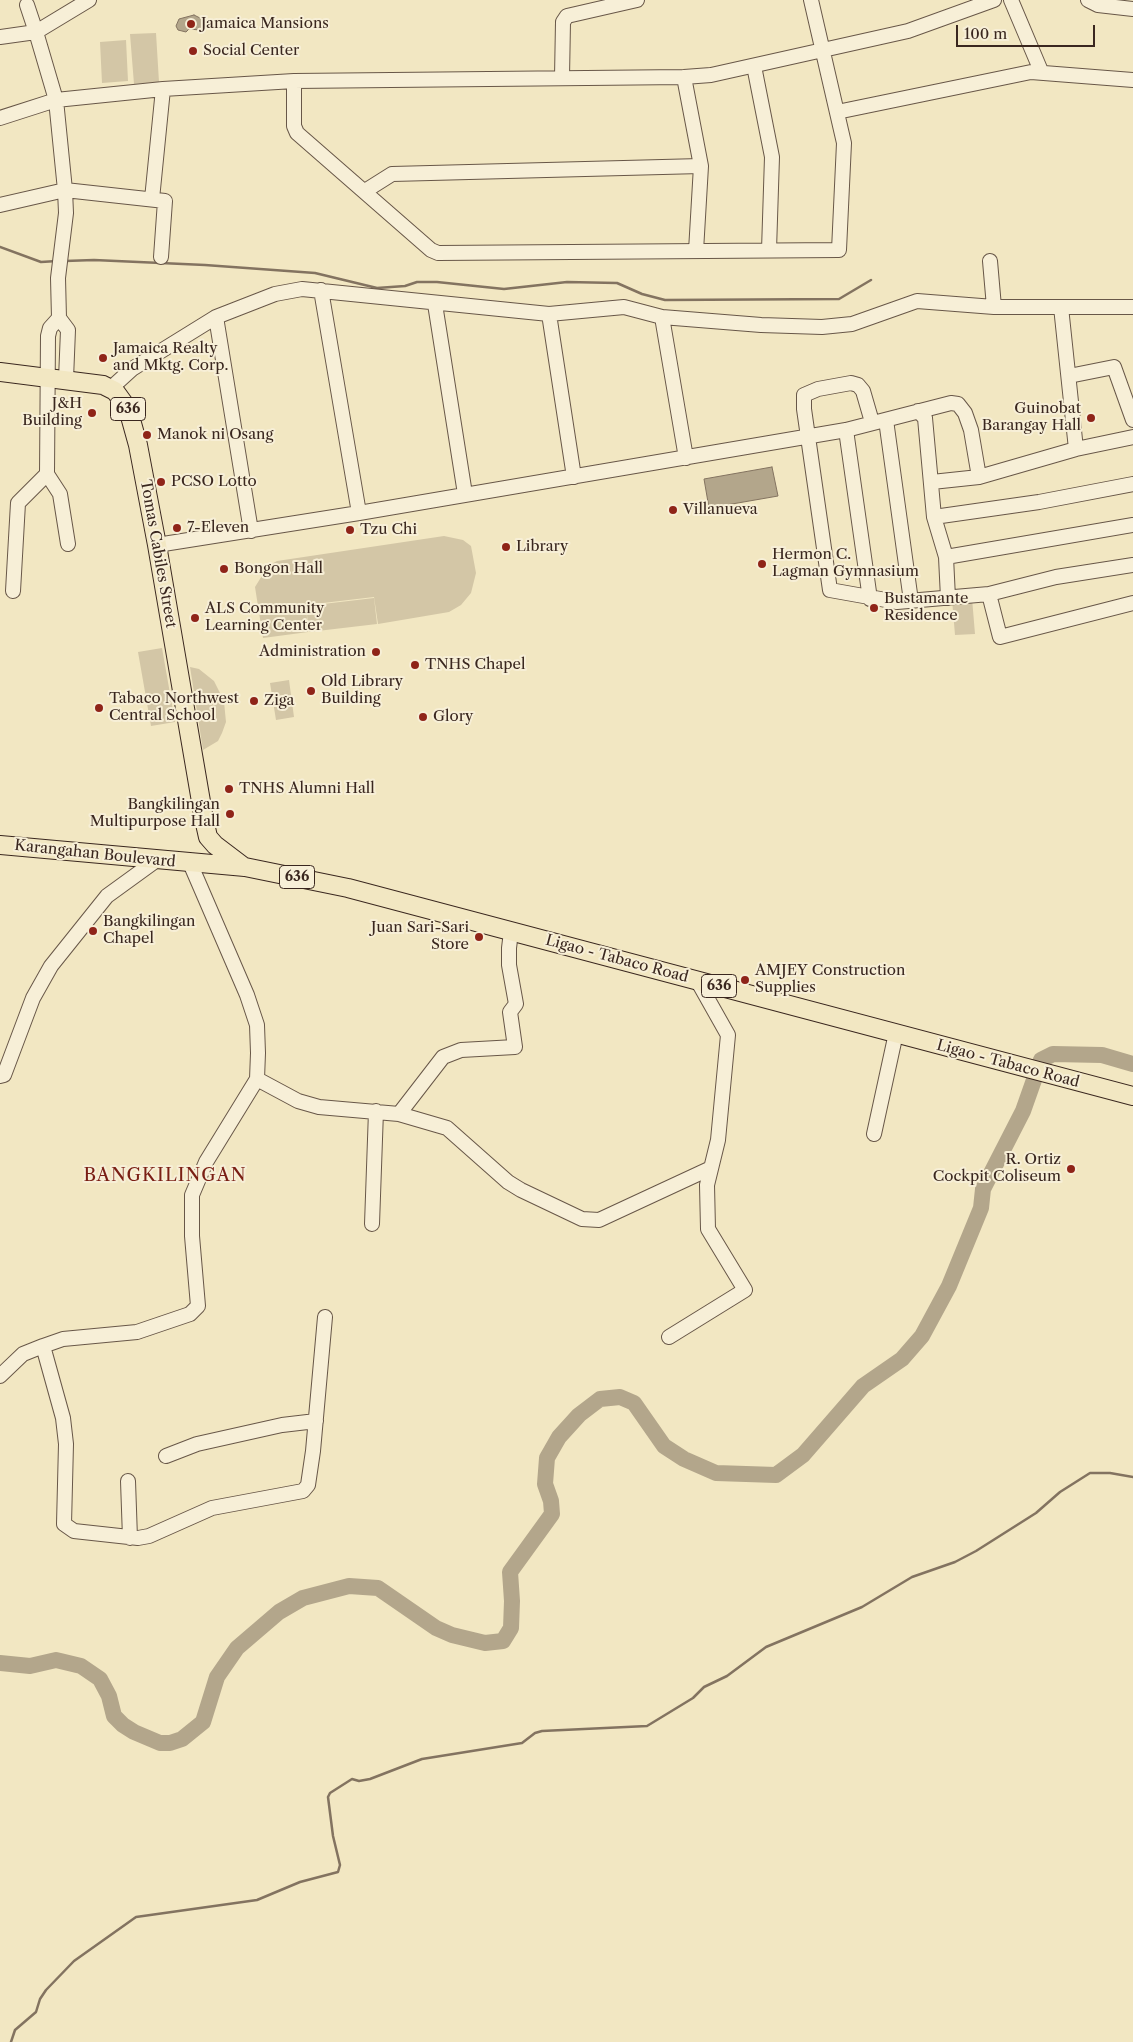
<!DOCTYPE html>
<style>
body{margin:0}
#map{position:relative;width:1133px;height:2042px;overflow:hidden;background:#f2e7c2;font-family:"Libre Caslon Text",serif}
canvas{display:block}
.scale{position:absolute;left:956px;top:25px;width:139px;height:22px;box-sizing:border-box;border:2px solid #3a271f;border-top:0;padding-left:6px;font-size:15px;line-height:18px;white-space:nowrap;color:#3a271f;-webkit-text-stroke:4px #f7efd7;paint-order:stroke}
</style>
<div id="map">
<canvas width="1133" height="2042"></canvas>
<div class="scale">100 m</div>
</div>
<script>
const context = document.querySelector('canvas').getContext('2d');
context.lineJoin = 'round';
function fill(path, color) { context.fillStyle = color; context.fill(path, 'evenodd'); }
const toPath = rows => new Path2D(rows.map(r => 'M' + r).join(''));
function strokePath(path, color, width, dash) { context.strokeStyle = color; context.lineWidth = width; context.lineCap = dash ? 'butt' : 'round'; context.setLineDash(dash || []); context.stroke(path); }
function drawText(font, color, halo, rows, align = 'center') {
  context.font = font + ' "Libre Caslon Text",serif'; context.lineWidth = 4; context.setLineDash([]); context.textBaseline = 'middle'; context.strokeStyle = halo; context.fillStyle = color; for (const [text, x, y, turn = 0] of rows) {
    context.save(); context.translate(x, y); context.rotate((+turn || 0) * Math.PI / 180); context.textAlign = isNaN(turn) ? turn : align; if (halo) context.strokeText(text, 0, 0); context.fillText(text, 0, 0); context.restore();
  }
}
const green = toPath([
 [156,33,159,82,134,84,130,34],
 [126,40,128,81,102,83,100,42],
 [444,536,463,540,471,546,476,573,471,593,461,605,449,612,378,624,374,597,306,605,308,632,263,638,255,587,268,566,277,561],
 [374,598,377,624,309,632,306,606],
 [972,598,975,634,955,635,952,599],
 [162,648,175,722,151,726,138,652],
 [190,667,199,669,214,681,224,701,225,712,226,722,222,733,218,741,203,750],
 [289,680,294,717,276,720,270,683]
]);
const water = toPath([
 [194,15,204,20,203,28,200,30,189,29,186,32,178,30,176,26,179,19,194,15],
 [772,467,778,496,709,508,704,479,772,467]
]);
const stream = toPath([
 [0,247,41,262,57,261],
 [65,261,94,260,205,265,315,273,377,288,405,286,417,282,437,282,504,289,567,282,617,283,642,294,665,300,839,299,871,280],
 [11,2042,15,2030,36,2012,40,1999,46,1990,74,1961,136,1917,257,1900,300,1882,338,1872,340,1865,333,1836,328,1797,330,1793,352,1779,359,1781,370,1779,422,1759,522,1743,535,1733,542,1731,647,1726,693,1698,704,1687,727,1676,766,1647,862,1607,912,1577,955,1562,976,1551,1036,1513,1060,1492,1090,1473,1110,1473,1133,1477]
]);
const river = toPath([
 [0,1663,30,1666,56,1660,81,1666,100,1679,109,1696,114,1716,123,1725,134,1732,160,1743,170,1743,182,1739,203,1722,217,1677,237,1648,279,1612,303,1598,349,1586,378,1588,436,1628,452,1635,485,1643,503,1641,511,1628,512,1601,510,1572,552,1514,551,1501,545,1484,547,1458,559,1437,579,1415,600,1399,620,1397,634,1403,664,1446,684,1459,716,1473,776,1475,803,1455,863,1386,902,1359,922,1336,949,1286,981,1208,983,1189,1023,1111,1041,1060,1053,1054,1102,1055,1133,1064]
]);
const minor = toPath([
 [1011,0,1041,71],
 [1088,0,1098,5,1133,9],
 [27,5,36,32,89,0],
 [0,37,36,32,56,100,65,190,66,213,58,278,59,318,68,330,66,379],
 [754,66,772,157,769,250],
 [562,77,563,22,567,16,637,0],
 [684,77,701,166,696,251],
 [294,81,294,126,297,133,431,250,438,253,839,250,844,143,811,0],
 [837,112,1031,72,1133,80],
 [0,118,56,100,163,89,294,81,684,77,711,75,908,31,994,0],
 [365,191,392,174,701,166],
 [152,199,163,89],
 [0,205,65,190,165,201,161,257],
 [990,261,994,307],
 [321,290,359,513],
 [435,304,465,494],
 [1061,307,1076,449],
 [549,314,574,477],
 [216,317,251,531],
 [662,317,686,458],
 [59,318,50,328,48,336,47,474,60,494,68,544],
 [1069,376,1114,367,1133,420],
 [110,389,132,369,216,317,275,294,302,289,549,314,624,307,662,317,761,325,822,327,852,324,917,301,994,307,1133,307],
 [918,411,925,418,934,517,946,557,948,598],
 [886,420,911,601],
 [872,422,863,391,858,385,851,383,818,389,804,395,804,409,830,590,897,602,989,594,1056,577,1133,565],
 [846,430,870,599],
 [932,482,979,477,1076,449,1133,437],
 [934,517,1039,502,1133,484],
 [157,545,359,513,846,430,951,403,958,404,965,413,971,430,979,477],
 [946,557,1133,525],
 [13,591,18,503,47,474],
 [989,594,1000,637,1133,603],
 [0,1076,4,1075,33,998,51,966,107,896,158,859],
 [257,1079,298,1101,319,1107,399,1114,447,1128,508,1182,521,1190,582,1219,599,1220,711,1168],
 [399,1114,443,1057,461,1050,515,1047,510,1012,516,1004,509,965,509,948,511,932],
 [874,1134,896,1033],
 [372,1224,376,1111],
 [669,1337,745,1290,708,1229,707,1185,718,1140,728,1035,697,980],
 [43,1346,63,1418,66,1444,64,1524,74,1531,138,1538,149,1536,212,1508,303,1491,308,1485,313,1451,325,1317],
 [0,1376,23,1354,43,1346,63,1339,137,1332,190,1314,198,1306,192,1236,192,1195,206,1162,257,1079,258,1053,257,1025,247,995,190,863],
 [166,1456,197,1444,282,1425,316,1421],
 [128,1481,130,1538]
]);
const major = toPath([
 [0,372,103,385,115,391,128,409,138,445,157,545,204,819,208,837,215,845,244,867],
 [0,845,245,867,348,888,1133,1096]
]);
const markers = [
 [191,24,5,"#8f2418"],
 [193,51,5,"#8f2418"],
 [103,358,5,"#8f2418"],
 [92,413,5,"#8f2418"],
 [1091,418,5,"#8f2418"],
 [147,435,5,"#8f2418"],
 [161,482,5,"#8f2418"],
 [673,510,5,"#8f2418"],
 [177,528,5,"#8f2418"],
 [350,530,5,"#8f2418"],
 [506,547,5,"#8f2418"],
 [762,564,5,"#8f2418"],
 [224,569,5,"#8f2418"],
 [874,608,5,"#8f2418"],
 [195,618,5,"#8f2418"],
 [376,652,5,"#8f2418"],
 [415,665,5,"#8f2418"],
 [311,691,5,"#8f2418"],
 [254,701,5,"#8f2418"],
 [99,708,5,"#8f2418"],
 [423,717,5,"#8f2418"],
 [229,789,5,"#8f2418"],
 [230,814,5,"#8f2418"],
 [93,931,5,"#8f2418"],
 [479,937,5,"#8f2418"],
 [745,980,5,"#8f2418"],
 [1071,1169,5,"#8f2418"]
];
const shields = [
 [128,409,35],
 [297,877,35],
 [719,986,35]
];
const shieldNames = [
 ["636",128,409],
 ["636",297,877],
 ["636",719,986]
];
const poiNames = [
 ["Jamaica Mansions",201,24],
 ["Social Center",203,51],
 ["Jamaica Realty",113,349],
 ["and Mktg. Corp.",113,366],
 ["J&H",82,404,"right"],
 ["Building",82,421,"right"],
 ["Guinobat",1081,409,"right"],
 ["Barangay Hall",1081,426,"right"],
 ["Manok ni Osang",157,435],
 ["PCSO Lotto",171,482],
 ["Villanueva",683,510],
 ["7-Eleven",187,528],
 ["Tzu Chi",360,530],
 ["Library",516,547],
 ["Hermon C.",772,555],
 ["Lagman Gymnasium",772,572],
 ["Bongon Hall",234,569],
 ["Bustamante",884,599],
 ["Residence",884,616],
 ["ALS Community",205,609],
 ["Learning Center",205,626],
 ["Administration",366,652,"right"],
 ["TNHS Chapel",425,665],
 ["Old Library",321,682],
 ["Building",321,699],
 ["Tabaco Northwest",109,699],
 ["Central School",109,716],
 ["Ziga",264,701],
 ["Glory",433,717],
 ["TNHS Alumni Hall",239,789],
 ["Bangkilingan",220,805,"right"],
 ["Multipurpose Hall",220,822,"right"],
 ["Bangkilingan",103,922],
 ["Chapel",103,939],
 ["Juan Sari-Sari",469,928,"right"],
 ["Store",469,945,"right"],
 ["AMJEY Construction",755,971],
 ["Supplies",755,988],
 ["R. Ortiz",1061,1160,"right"],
 ["Cockpit Coliseum",1061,1177,"right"]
];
const streetNames = [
 ["Tomas Cabiles Street",158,554,80],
 ["Karangahan Boulevard",95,854,6],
 ["Ligao - Tabaco Road",617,959,15],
 ["Ligao - Tabaco Road",1008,1064,15]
];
const quarterNames = [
 ["BANGKILINGAN",165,1176]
];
fill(green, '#d3c6a6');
fill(water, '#b3a68b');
strokePath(water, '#837360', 1);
strokePath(stream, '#837360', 2.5);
strokePath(river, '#b3a68b', 16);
strokePath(minor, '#685748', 16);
strokePath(major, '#3a271f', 20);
strokePath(minor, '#f7efd7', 14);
strokePath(major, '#f2e7c2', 18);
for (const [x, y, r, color] of markers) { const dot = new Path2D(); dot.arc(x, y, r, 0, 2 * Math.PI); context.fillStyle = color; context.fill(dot); strokePath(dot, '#f7efd7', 2); }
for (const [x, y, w] of shields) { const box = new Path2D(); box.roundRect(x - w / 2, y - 11.5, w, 23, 4); context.fillStyle = '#f7efd7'; context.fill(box); strokePath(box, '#3a271f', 1); }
drawText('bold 14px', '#3a271f', null, shieldNames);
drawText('15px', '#3a271f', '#f7efd7', poiNames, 'left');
drawText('15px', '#3a271f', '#f7efd7', streetNames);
context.letterSpacing = '1px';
drawText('18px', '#7a1f14', '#f7efd7', quarterNames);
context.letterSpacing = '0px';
</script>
